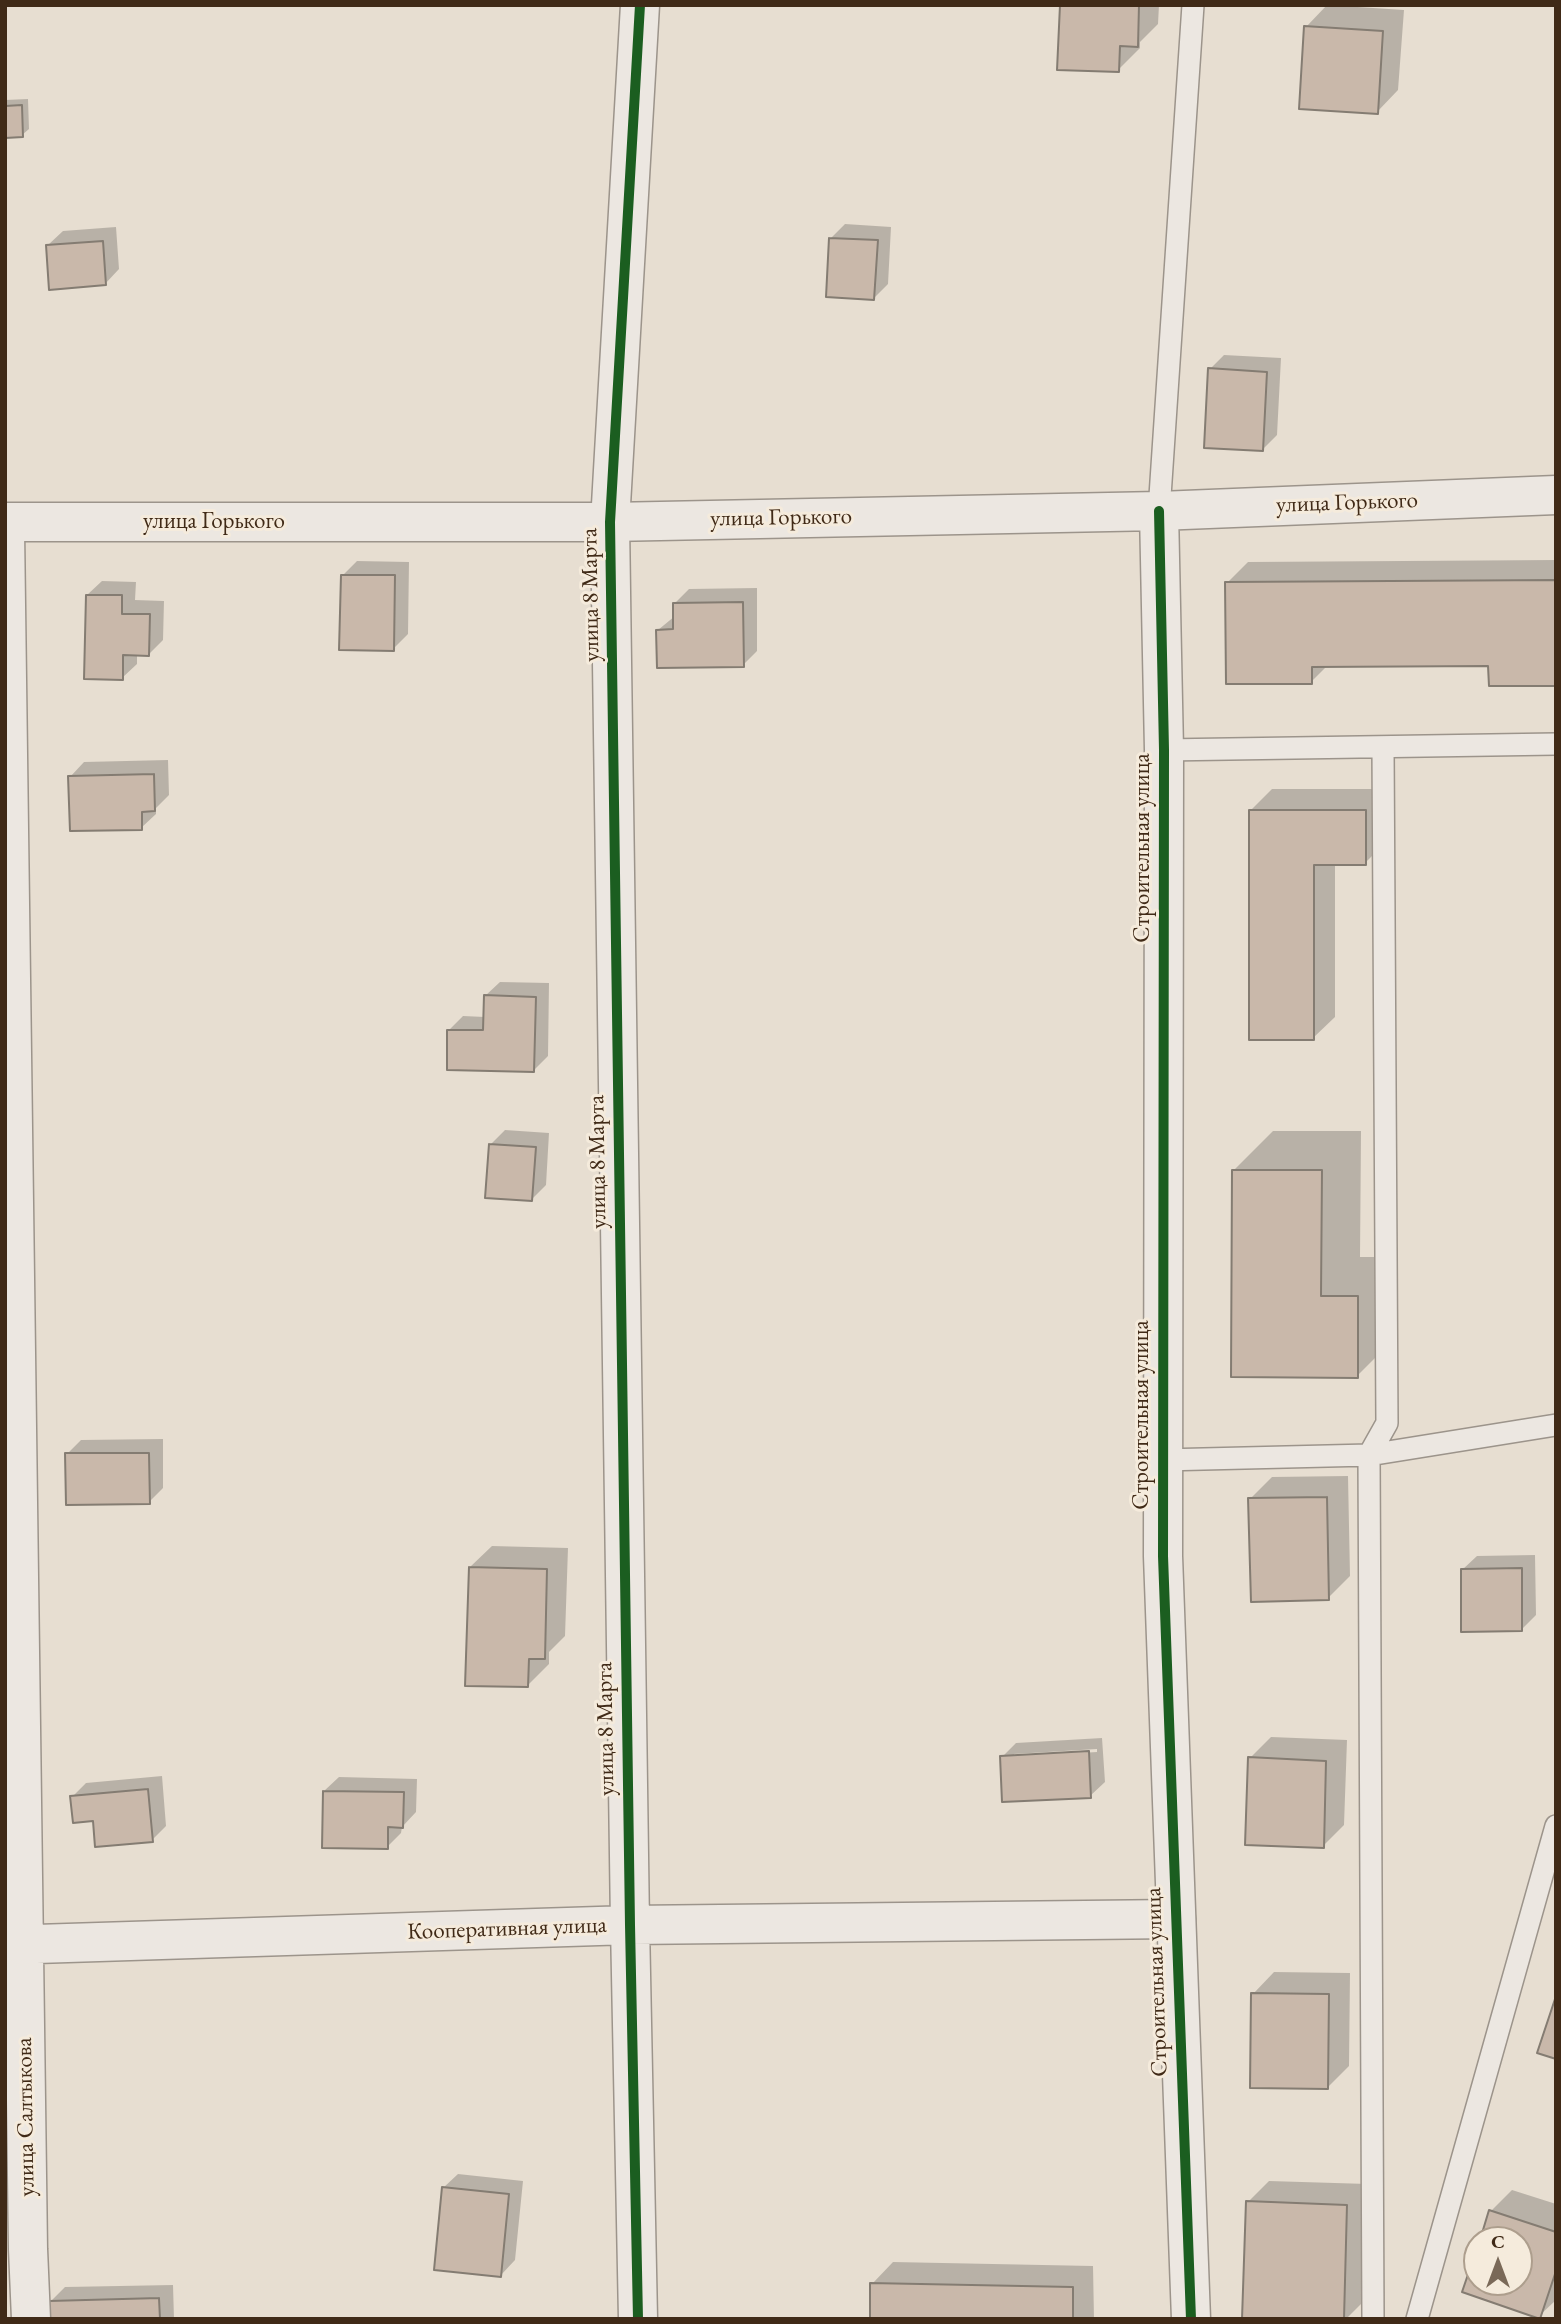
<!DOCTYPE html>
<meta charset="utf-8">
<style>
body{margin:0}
#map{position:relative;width:1561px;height:2324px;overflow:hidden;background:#e7ded1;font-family:"EB Garamond",serif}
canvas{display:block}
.frame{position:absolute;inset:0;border:7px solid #402a17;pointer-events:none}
.north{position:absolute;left:1463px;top:2226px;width:70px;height:70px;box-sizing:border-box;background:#f5ebdc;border:2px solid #ad9e8d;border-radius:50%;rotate:0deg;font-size:19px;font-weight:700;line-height:28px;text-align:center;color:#402a17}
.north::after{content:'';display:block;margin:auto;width:24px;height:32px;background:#7a6958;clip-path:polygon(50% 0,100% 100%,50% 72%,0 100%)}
</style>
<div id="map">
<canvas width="1561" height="2324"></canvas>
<div class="frame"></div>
<div class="north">С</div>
</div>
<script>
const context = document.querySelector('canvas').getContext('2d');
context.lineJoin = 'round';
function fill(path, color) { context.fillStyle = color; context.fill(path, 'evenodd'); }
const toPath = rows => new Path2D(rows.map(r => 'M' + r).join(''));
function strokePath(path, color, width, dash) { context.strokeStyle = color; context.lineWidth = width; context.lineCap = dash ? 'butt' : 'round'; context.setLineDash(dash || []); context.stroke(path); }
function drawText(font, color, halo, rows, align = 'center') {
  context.font = font + ' "EB Garamond",serif'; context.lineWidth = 6; context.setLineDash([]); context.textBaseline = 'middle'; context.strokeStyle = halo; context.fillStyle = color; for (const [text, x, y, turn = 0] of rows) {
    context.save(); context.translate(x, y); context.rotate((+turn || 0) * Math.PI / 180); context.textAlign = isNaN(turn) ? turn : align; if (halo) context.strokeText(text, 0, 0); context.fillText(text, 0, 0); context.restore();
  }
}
const shadow = toPath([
 [1061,5,1159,5,1158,24,1140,42,1140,48,1118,70],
 [1327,5,1404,10,1398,90,1377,112,1306,27],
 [28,99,29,129,22,135,5,136,5,100],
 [845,224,891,227,888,284,874,298,831,238],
 [116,227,119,269,105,284,48,245,63,231],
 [1224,355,1281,358,1277,435,1262,450,1210,369],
 [1556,560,1556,684,1490,664,1328,665,1311,682,1227,583,1248,562],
 [357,561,409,562,408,634,393,649,342,576],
 [102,581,136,582,135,600,164,601,163,640,149,654,137,654,137,664,122,678,87,595],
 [757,588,757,651,743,665,658,630,675,616,674,604,689,589],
 [168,760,169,795,156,808,156,814,141,828,70,777,84,762],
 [1272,789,1386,789,1386,842,1365,863,1335,863,1335,1017,1313,1038,1251,810],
 [500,982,549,983,548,1056,534,1070,449,1030,463,1016,485,1017,485,996],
 [505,1130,549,1133,546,1185,531,1200,491,1144],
 [1273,1131,1361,1131,1360,1257,1397,1257,1396,1337,1357,1376,1234,1170],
 [163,1439,163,1488,149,1502,67,1454,81,1440],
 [1348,1476,1350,1576,1328,1598,1250,1499,1272,1477],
 [492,1546,568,1548,565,1636,549,1652,549,1664,527,1686,470,1567],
 [1535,1555,1536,1615,1521,1630,1462,1570,1477,1556],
 [1271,1737,1347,1740,1344,1825,1323,1846,1250,1758],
 [1102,1738,1105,1782,1090,1796,1002,1757,1016,1743],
 [1097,1749,1097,1752,1014,1757,1014,1754],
 [162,1776,166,1826,152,1840,94,1819,72,1797,86,1783],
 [339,1777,417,1779,416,1812,402,1827,401,1833,387,1847,324,1791],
 [1274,1972,1350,1973,1349,2066,1327,2088,1253,1994],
 [458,2174,523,2181,515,2260,501,2275,443,2188],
 [1269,2181,1368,2184,1364,2301,1346,2319,1244,2319,1248,2202],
 [1512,2190,1556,2204,1556,2300,1539,2316,1464,2291,1477,2253,1477,2282,1519,2282,1519,2240,1481,2240,1491,2211],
 [893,2262,1093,2266,1094,2319,872,2319,872,2284],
 [173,2285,174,2319,51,2319,51,2301,65,2287]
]);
const building = toPath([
 [1060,5,1139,5,1138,47,1120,46,1119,72,1057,70,1060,5],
 [1304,26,1383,31,1378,114,1299,109,1304,26],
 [22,105,23,137,5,138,5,106,22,105],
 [829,238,878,240,874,300,826,297,829,238],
 [103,241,106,285,49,290,46,245,103,241],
 [1208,368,1267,372,1263,451,1204,448,1208,368],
 [341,575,395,575,394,651,339,650,341,575],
 [1556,580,1556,686,1489,686,1488,666,1312,667,1312,684,1226,684,1225,582,1556,580],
 [86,595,122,595,122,614,150,614,149,656,123,655,123,680,84,679,86,595],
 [743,602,744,667,657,668,656,630,673,629,673,603,743,602],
 [154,774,155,811,142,812,142,830,70,831,68,776,154,774],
 [1249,810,1366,810,1366,865,1314,865,1314,1040,1249,1040,1249,810],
 [484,995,536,997,534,1072,447,1070,447,1030,483,1030,484,995],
 [489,1144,536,1147,532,1201,485,1198,489,1144],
 [1232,1170,1322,1170,1321,1296,1358,1296,1358,1378,1231,1377,1232,1170],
 [65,1453,149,1453,150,1504,66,1505,65,1453],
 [1327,1497,1329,1600,1251,1602,1248,1498,1327,1497],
 [469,1567,547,1569,545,1659,529,1659,528,1687,465,1686,469,1567],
 [1522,1568,1522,1631,1461,1632,1461,1569,1522,1568],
 [1089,1751,1091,1798,1002,1802,1000,1756,1089,1751],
 [1248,1757,1326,1761,1324,1848,1245,1845,1248,1757],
 [148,1789,153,1842,95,1847,93,1821,73,1823,70,1796,148,1789],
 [323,1791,404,1792,403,1828,388,1827,388,1849,322,1848,323,1791],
 [1251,1993,1329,1994,1328,2089,1250,2088,1251,1993],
 [1556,1996,1556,2059,1537,2053,1556,1996],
 [442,2187,509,2194,501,2277,434,2270,442,2187],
 [1246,2201,1347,2205,1344,2319,1242,2319,1246,2201],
 [1489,2210,1556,2232,1556,2271,1540,2319,1462,2292,1477,2248,1477,2282,1519,2282,1519,2240,1480,2240,1489,2210],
 [870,2283,1073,2287,1073,2319,870,2319,870,2283],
 [159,2298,160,2319,49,2319,49,2301,159,2298]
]);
const service = toPath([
 [1159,511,1193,5],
 [1164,750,1556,744],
 [1162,1460,1369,1455,1556,1425],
 [1373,2319,1369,1455,1387,1423,1383,747],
 [1417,2319,1556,1826]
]);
const minor = toPath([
 [5,530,28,2249,31,2319],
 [5,1945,630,1925,1176,1919],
 [638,2319,630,1925,610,522,640,5]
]);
const tertiary = toPath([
 [1159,511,1164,750,1163,1556,1191,2319],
 [5,522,610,522,1159,511,1556,495]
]);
const cycleway = toPath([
 [1159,511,1164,750,1163,1556,1191,2319],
 [638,2319,630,1925,610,522,640,5]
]);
const streetNames = [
 ["улица Горького",1347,503,-2],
 ["улица Горького",781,518,-1],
 ["улица Горького",214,522],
 ["улица 8 Марта",591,595,-91],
 ["Строительная улица",1143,848,-90],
 ["улица 8 Марта",598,1162,-91],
 ["Строительная улица",1142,1415,-90],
 ["улица 8 Марта",606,1729,-91],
 ["Кооперативная улица",507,1929,-2],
 ["Строительная улица",1157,1982,-92],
 ["улица Салтыкова",26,2117,-91]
];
fill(shadow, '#0003');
fill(building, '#c9b8aa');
strokePath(building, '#847c72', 2);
strokePath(service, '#9c948b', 24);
strokePath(minor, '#9c948b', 41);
strokePath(tertiary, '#9c948b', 41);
strokePath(service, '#ece7e1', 21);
strokePath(minor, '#ece7e1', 38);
strokePath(tertiary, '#ece7e1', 38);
strokePath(cycleway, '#1b5e20', 10);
drawText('23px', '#402a17', '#f5ebdc', streetNames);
</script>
